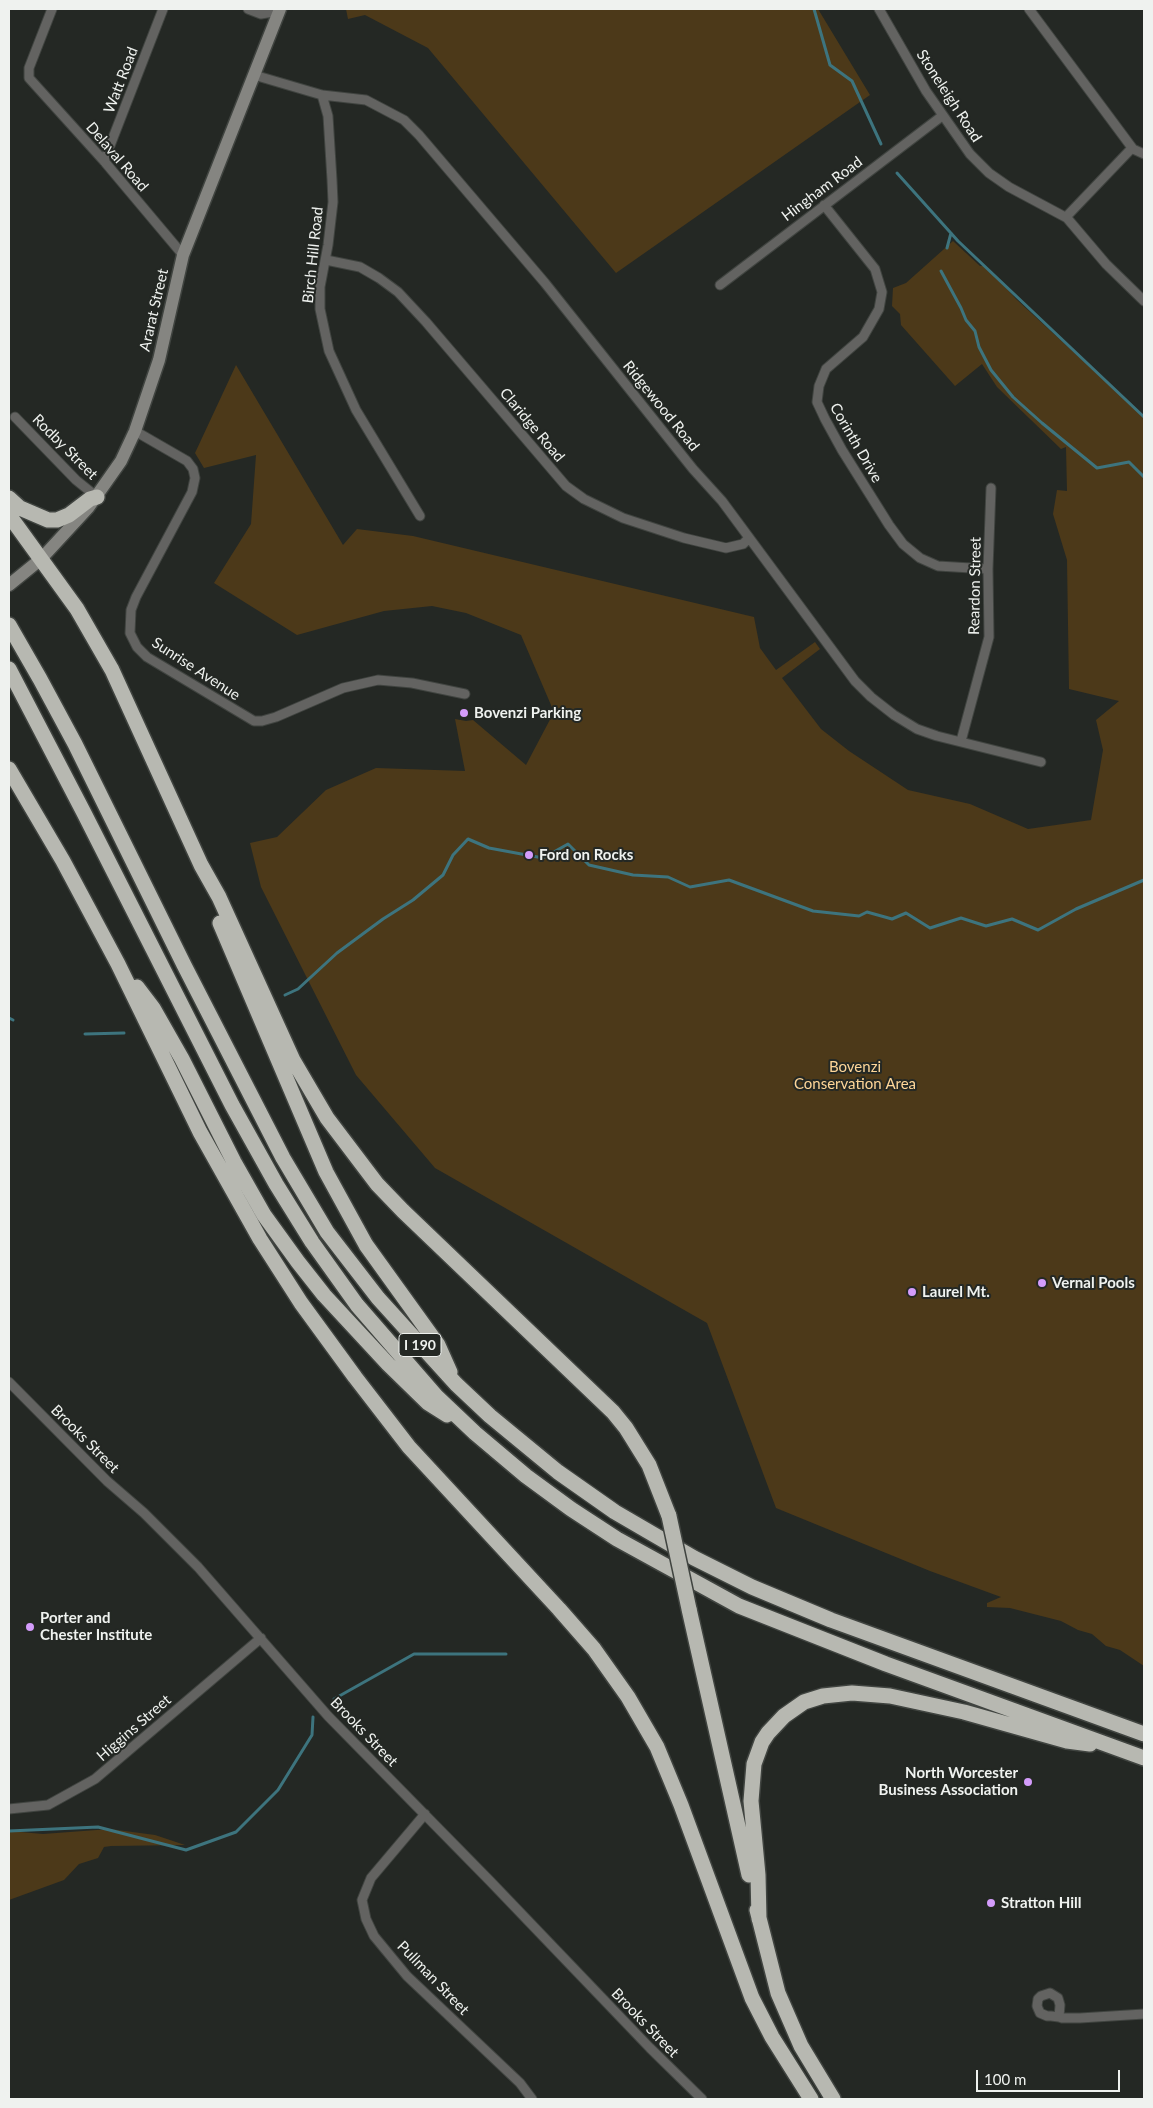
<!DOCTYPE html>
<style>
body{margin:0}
#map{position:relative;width:1153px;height:2108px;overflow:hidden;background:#242824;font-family:Lato,sans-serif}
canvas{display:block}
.frame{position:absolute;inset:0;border:10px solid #eff2ef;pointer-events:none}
.scale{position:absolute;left:976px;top:2070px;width:144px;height:22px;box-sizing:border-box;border:2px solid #eff2ef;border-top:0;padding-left:6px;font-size:15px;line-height:18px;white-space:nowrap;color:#eff2ef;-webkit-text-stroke:4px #242824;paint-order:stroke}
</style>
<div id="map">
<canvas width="1153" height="2108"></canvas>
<div class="frame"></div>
<div class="scale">100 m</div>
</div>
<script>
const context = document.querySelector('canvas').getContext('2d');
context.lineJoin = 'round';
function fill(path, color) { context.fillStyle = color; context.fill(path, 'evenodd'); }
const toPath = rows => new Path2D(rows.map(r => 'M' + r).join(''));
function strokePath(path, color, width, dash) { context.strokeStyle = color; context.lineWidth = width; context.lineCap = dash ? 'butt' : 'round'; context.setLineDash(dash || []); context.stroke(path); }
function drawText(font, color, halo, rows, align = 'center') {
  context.font = font + ' Lato,sans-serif'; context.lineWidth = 4; context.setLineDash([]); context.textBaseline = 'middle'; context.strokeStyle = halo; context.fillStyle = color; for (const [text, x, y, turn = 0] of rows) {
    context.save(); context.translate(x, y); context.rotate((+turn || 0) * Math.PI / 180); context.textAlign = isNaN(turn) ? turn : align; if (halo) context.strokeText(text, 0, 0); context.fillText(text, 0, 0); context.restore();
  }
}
const green = toPath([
 [346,9,818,9,870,95,616,273,428,48,365,15,348,19],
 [953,241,980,266,983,266,998,279,1016,299,1144,417,1144,1666,1120,1650,1106,1646,1092,1634,1078,1630,1061,1621,1010,1608,987,1607,987,1603,1001,1597,930,1571,776,1508,707,1323,435,1168,356,1075,261,887,250,843,277,837,326,790,376,768,465,771,455,719,466,721,473,720,526,765,554,712,521,635,466,613,432,606,384,611,297,635,214,583,251,524,256,455,204,468,195,453,236,365,343,545,357,529,413,536,754,617,760,648,776,670,815,642,820,649,782,678,821,729,849,751,908,790,970,804,1028,829,1091,820,1103,750,1096,720,1119,701,1069,689,1067,560,1053,514,1057,490,1067,491,1066,447,1061,449,997,387,982,364,955,386,901,325,900,314,892,306,893,288,906,283],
 [110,1829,155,1835,185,1845,111,1846,104,1847,98,1858,79,1864,64,1880,9,1900,9,1831,43,1834]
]);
const stream = toPath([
 [814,9,830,65,852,81,881,144],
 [897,173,958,241,1144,417],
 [947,248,951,233],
 [941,271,961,308,966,320,975,331,979,347,991,370,1013,397,1042,423,1097,468,1129,462,1144,477],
 [285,995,298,989,337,953,383,919,413,900,443,875,453,855,468,839,489,848,543,858,568,844,589,865,633,875,668,877,690,887,729,880,813,911,859,916,867,912,892,919,906,913,930,928,961,918,986,926,1012,919,1038,930,1076,909,1144,880],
 [9,1018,13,1020],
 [85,1034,124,1033],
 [334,1699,414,1654,506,1654],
 [9,1831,98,1827,186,1850,236,1832,278,1790,312,1735,313,1717]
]);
const street = toPath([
 [52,9,29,68,29,78,104,161,183,255],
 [248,9,261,14,279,11],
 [879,9,926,91,970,154,989,173,1009,187,1067,218,1106,264,1144,301],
 [1029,9,1133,149,1144,154],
 [254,75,322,95,366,100,404,120,419,135,545,283,693,469,722,501,855,681,871,697,894,715,917,729,937,736,1041,762],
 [322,95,328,116,332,180,333,202,328,245,320,287,320,309,329,351,356,410,420,516],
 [104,161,163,9],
 [824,205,875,269,882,292,879,309,863,337,826,369,819,386,817,402,825,419,842,450,889,525,903,544,920,558,938,566,988,569],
 [1066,217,1132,148],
 [326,260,360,267,379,278,398,292,426,322,566,486,584,499,623,518,684,538,726,548,743,544,749,538],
 [720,285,942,116],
 [15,417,76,480,97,497],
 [135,431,187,461,193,469,195,478,192,492,136,597,131,610,130,633,137,647,147,657,254,721,262,721,276,717,343,688,378,680,412,683,465,694],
 [961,741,989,637,988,569,991,488],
 [9,1382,107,1481,144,1513,198,1567,328,1716,490,1881,650,2048,702,2099],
 [9,1809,48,1805,95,1779,261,1638],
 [425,1814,371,1878,362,1900,366,1919,374,1936,407,1976,520,2083,532,2099],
 [1059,2017,1060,2005,1058,1998,1050,1993,1041,1996,1038,1999,1037,2006,1040,2013,1047,2016,1051,2016,1059,2017,1062,2018,1080,2018,1144,2014]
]);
const secondary = toPath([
 [9,585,41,559,88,508,121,461,135,431,159,360,183,255,280,9]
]);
const highway = toPath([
 [9,498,20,508,48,520,57,520,69,515,90,499,97,497],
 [9,515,77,609,112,670,201,865,219,897,293,1060,327,1118,377,1184,403,1211,613,1412,626,1428,649,1465,669,1516],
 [9,625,40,679,75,744,184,965,283,1158,327,1232,378,1298,456,1384,490,1416,558,1472,615,1512,694,1558,752,1587,831,1620,1144,1734],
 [9,669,84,813,232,1105,276,1184,312,1242,357,1305,436,1396,475,1433,526,1476,571,1509,617,1539,739,1606,886,1664,1144,1758],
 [9,769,63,861,118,964,200,1132,260,1239,301,1303,355,1377,409,1447,559,1609,594,1649,628,1697,657,1747,681,1805,752,1998,772,2037,811,2099],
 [220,923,326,1172,366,1245,438,1345,450,1372],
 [137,987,153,1008,182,1059,234,1162,264,1215,298,1262,324,1295,388,1364,428,1403,447,1415],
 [689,1609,749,1875],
 [757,1910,778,1993,801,2046,833,2099],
 [759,1919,758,1875,751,1801,754,1764,762,1742,768,1733,784,1716,804,1702,823,1696,852,1693,890,1696,964,1712,1067,1741,1090,1744]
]);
const highwayBridge = toPath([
 [669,1516,689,1609]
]);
const markers = [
 [464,713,5,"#d49cfb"],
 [529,855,5,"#d49cfb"],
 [1042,1283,5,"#d49cfb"],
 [912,1292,5,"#d49cfb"],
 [30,1627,5,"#d49cfb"],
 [1028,1782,5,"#d49cfb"],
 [991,1903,5,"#d49cfb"]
];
const shields = [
 [420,1345,42]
];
const shieldNames = [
 ["I 190",420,1345]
];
const streetNames = [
 ["Watt Road",121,80,-69],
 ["Stoneleigh Road",949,96,57],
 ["Delaval Road",117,157,49],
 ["Hingham Road",822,189,-37],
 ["Birch Hill Road",313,255,-84],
 ["Ararat Street",154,310,-77],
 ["Ridgewood Road",661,406,51],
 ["Claridge Road",532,425,50],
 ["Corinth Drive",856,443,60],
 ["Rodby Street",65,447,45],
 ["Reardon Street",975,586,-89],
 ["Sunrise Avenue",196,669,33],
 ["Brooks Street",85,1439,45],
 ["Higgins Street",134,1728,-41],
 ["Brooks Street",364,1732,46],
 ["Pullman Street",433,1978,46],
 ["Brooks Street",645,2023,46]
];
const poiNames = [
 ["Bovenzi Parking",474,713],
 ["Ford on Rocks",539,855],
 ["Vernal Pools",1052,1283],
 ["Laurel Mt.",922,1292],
 ["Porter and",40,1618],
 ["Chester Institute",40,1635],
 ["North Worcester",1018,1773,"right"],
 ["Business Association",1018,1790,"right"],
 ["Stratton Hill",1001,1903]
];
const parkNames = [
 ["Bovenzi",855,1067],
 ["Conservation Area",855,1084]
];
fill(green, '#4c3919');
strokePath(stream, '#3d747e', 3);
strokePath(street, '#404440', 11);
strokePath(secondary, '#404440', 15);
strokePath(highway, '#404440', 18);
strokePath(street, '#636361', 9);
strokePath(secondary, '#858581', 12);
strokePath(highway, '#b7b8b1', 15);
strokePath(highwayBridge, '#404440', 18, []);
strokePath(highwayBridge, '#b7b8b1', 15);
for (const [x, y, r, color] of markers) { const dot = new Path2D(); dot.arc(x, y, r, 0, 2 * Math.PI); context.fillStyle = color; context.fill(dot); strokePath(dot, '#242824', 2); }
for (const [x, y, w] of shields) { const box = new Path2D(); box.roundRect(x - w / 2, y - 11.5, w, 23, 4); context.fillStyle = '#242824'; context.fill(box); strokePath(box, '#eff2ef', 1); }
drawText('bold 14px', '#eff2ef', null, shieldNames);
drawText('15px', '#eff2ef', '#242824', streetNames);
drawText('bold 15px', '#eff2ef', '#242824', poiNames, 'left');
drawText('15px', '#fed698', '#242824', parkNames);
</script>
